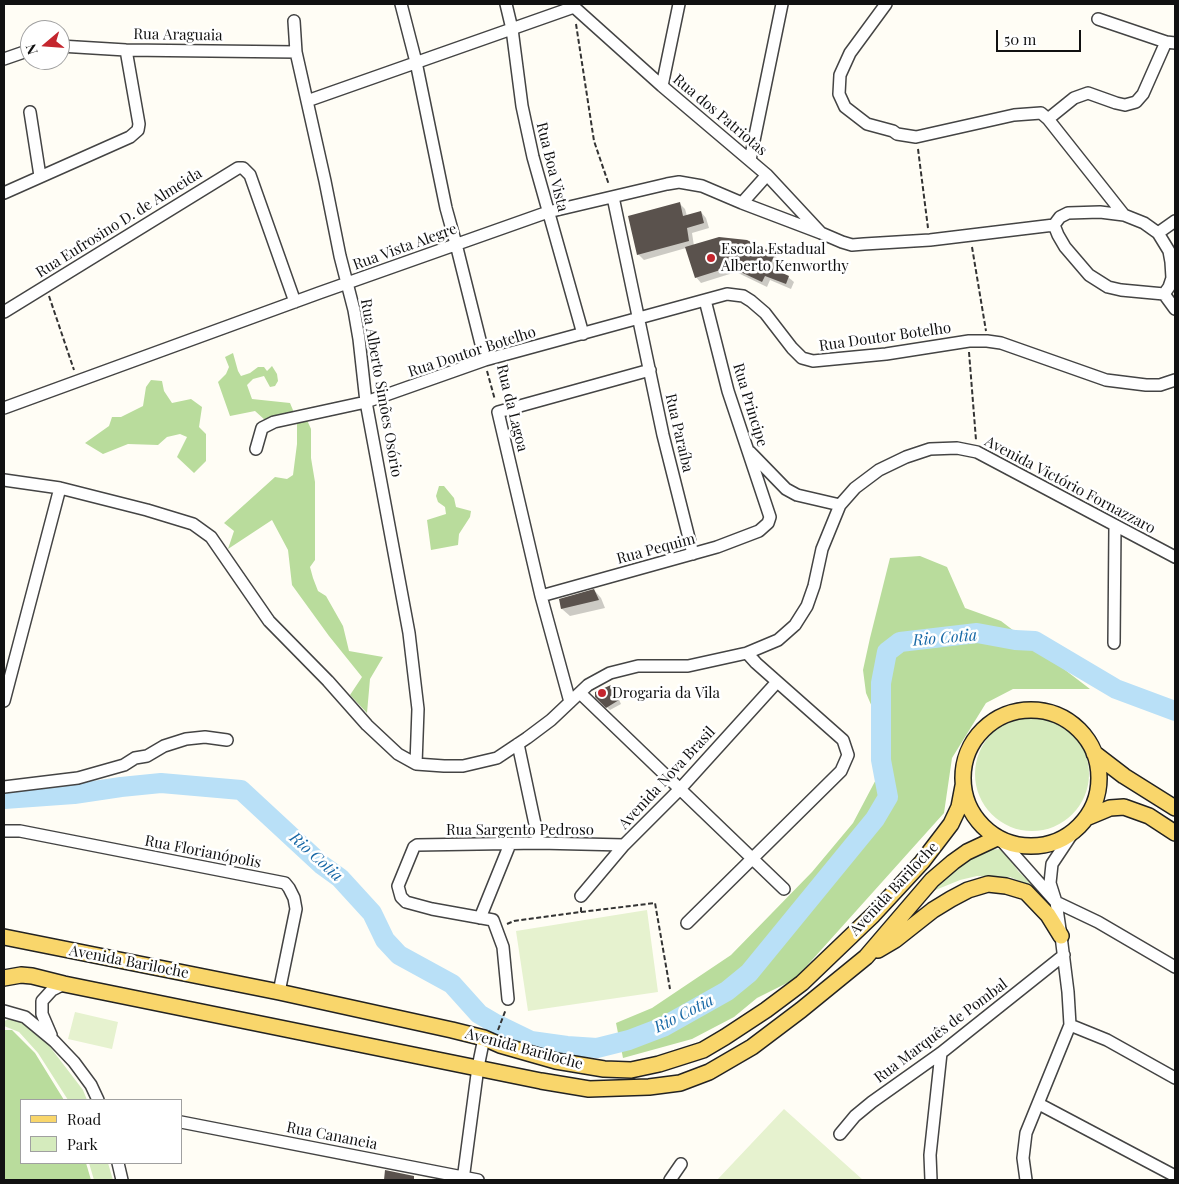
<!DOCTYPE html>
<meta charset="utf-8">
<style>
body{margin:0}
#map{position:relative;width:1179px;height:1184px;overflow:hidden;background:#fffdf5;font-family:"Playfair Display",serif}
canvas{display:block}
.frame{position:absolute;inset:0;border:5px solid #111;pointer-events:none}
.legend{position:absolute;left:20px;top:1099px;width:162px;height:65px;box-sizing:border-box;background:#fff;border:1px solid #a0a0a0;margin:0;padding:6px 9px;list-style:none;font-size:15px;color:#111}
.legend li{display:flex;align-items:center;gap:10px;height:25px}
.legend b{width:25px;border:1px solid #a0a0a0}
.north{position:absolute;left:20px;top:20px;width:50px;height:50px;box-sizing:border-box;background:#fff;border:1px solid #a0a0a0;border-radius:50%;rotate:252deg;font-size:14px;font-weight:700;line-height:20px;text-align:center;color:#111}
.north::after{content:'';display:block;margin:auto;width:18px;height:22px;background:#c4262e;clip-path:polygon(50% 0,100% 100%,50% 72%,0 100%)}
.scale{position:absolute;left:996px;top:30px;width:85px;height:22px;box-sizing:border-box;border:2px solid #111;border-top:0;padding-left:6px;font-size:15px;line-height:18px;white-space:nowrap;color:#111;-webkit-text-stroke:4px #fff;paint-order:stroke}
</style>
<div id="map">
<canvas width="1179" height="1184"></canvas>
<div class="frame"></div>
<ul class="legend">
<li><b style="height:6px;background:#f9d66b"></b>Road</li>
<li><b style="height:14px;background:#d5ebbd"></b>Park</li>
</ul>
<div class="north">N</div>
<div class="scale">50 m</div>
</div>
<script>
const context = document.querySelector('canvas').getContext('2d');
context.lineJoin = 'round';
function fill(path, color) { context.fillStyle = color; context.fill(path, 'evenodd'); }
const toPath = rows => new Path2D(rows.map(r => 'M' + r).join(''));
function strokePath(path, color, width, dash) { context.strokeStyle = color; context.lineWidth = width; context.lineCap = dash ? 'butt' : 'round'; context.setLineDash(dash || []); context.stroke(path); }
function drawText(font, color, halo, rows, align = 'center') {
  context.font = font + ' "Playfair Display",serif'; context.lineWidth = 5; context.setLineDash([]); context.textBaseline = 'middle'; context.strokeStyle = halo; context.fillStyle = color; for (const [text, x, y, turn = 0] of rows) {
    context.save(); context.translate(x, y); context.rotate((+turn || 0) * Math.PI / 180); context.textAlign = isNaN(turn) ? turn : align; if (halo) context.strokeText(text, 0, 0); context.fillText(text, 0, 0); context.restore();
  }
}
const green = toPath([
 '975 774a57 57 0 1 1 114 0a57 57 0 1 1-114 0Z',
 [1000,849,1008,856,1018,871,1034,887,1010,877,977,876,960,880,933,891,958,867,979,851],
 [15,1017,47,1043,83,1090,87,1100,68,1100,38,1053,19,1032,4,1026,4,1021],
 [89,1163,108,1163,113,1180,94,1180]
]);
const forest = toPath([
 [233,353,238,371,241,376,250,373,258,367,264,367,267,371,272,366,277,374,278,381,275,386,270,387,264,376,253,379,247,385,252,399,290,403,295,415,265,420,255,411,230,416,218,382,226,374,229,367,225,357],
 [151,380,162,381,164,391,172,403,191,399,202,407,199,427,206,434,206,461,194,473,177,457,187,437,180,434,167,437,158,445,128,444,103,454,85,443,109,426,112,417,121,417,143,406,146,387],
 [307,420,311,429,311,458,315,482,315,560,310,567,313,578,318,591,326,596,343,626,349,651,383,657,370,679,367,713,350,695,362,677,329,636,292,585,288,550,272,520,228,549,234,531,224,523,275,477,287,479,293,475,297,444,297,423],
 [439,486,444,486,454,498,456,507,471,511,470,517,459,534,458,545,431,550,427,520,446,514,445,507,438,502,436,496],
 [920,556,947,567,965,608,1001,621,1090,689,1013,689,986,703,952,758,944,813,795,979,757,998,734,1017,692,1039,623,1058,616,1023,652,1008,731,955,812,872,853,823,891,751,866,693,863,670,870,638,890,558],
 [4,1030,12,1030,35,1053,64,1100,21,1100,21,1163,86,1163,91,1180,4,1180]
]);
const pitch = toPath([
 [647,910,658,992,528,1011,516,931],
 [75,1012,118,1022,112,1049,68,1039],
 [784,1109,863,1180,717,1180]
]);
const shadow = toPath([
 [680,204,685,209,687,216,701,212,706,218,709,228,692,233,694,246,774,255,779,260,775,271,788,277,794,282,791,289,770,280,767,287,736,272,701,283,696,277,686,248,644,260,638,254],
 [594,590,601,598,605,608,570,616,562,609,560,600],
 [611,686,614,689,621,704,610,710,596,697]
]);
const river = toPath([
 [4,799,74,794,121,787,161,783,241,790,322,865,340,878,372,913,385,940,399,955,452,984,479,1014,496,1024,531,1041,567,1046,597,1048,629,1040,663,1027,727,991,749,973,875,819,888,797,881,760,881,683,887,652,900,642,977,633,1015,640,1035,641,1116,689,1175,711]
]);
const building = toPath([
 [680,202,683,216,701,211,704,223,687,228,689,241,637,255,628,216],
 [719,237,747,240,775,254,769,267,789,276,786,284,765,276,762,282,730,267,695,278,685,247],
 [594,589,599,600,561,609,559,599],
 [611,685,619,700,606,708,595,697,595,692],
 [385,1170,414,1176,414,1180,384,1180]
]);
const path = toPath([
 [576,24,594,141,609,185],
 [918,149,928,228],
 [972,247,986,331],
 [49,296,74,370],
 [969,352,976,440],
 [487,371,495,400],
 [581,912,655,903,670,989],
 [507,924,514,921,581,912,581,907],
 [498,1030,506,1009]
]);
const minor = toPath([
 [401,4,416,62,446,208,456,244,485,360],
 [506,4,512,29,522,106,533,157,583,334],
 [886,4,850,53,840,75,839,94,845,107,867,124,893,131,897,134,916,137,1014,115,1041,113,1048,119,1124,215],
 [574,7,662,86,767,175,821,233,842,242,852,245,864,244,930,240,1054,225,1060,217,1068,213,1100,212,1124,215,1144,223,1158,233,1169,251,1171,262,1172,278,1169,287,1164,294],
 [1098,19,1166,42,1175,43],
 [294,21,296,52,325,181,340,256,354,310,359,339,366,402,409,633,418,709,416,764],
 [60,46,126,50,296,52],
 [4,59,30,50],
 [662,86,679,4],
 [307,101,574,7],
 [30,112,40,176],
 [1048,119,1074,98,1088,93,1116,103,1125,105,1136,102,1143,94,1166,42],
 [750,160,782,4],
 [4,193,130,137,138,130,139,124,126,50],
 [613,197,663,435,693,554],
 [742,203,767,175],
 [1054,225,1058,235,1065,247,1089,275,1108,287,1121,290,1164,294,1175,309],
 [1158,233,1175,221],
 [4,312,238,168,243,168,250,175,295,302],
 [4,408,319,293,548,212,667,184,679,182,702,186,742,203,821,233],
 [256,449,262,428,274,422,366,402,485,360,727,294,743,296,751,301,765,313,792,348,802,358,813,361,886,354,969,341,987,341,1001,343,1106,380,1146,385,1160,385,1175,380],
 [750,452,786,489,797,495,840,505],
 [4,480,60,488,147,510,193,524,211,537,269,621,328,681,367,725,398,754,416,764,444,766,463,766,497,758,527,738,551,720,588,685,610,673,638,666,688,666,747,653,778,640,795,625,807,606,814,586,822,549,840,505,855,488,879,470,906,457,930,449,957,448,977,452,1175,557],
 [541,596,717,547,759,531,768,523,770,517,728,391,705,300],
 [1114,643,1115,526],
 [580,693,784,889],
 [4,701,60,488],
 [570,702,541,596,498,412,650,370],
 [518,744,539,843],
 [4,787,78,778,124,765,135,758,147,756,164,746,186,739,205,737,227,740],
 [4,831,20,831,285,883,289,888,294,898,296,909,279,992],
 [1000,839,1056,902,1098,922,1175,967],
 [581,896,624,845,680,789,777,682],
 [480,918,510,844],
 [687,923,841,771,848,755,843,740,756,663,747,653],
 [508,999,503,947,493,920,432,909,406,902,401,897,398,886,414,847,417,845,539,843,624,845],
 [4,1011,25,1017,54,1041,74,1062,91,1085,98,1100],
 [1070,1025,1107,1040,1175,1078],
 [51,1035,42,1014,42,1001,52,990,64,984],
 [1039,1104,1175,1176],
 [181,1122,478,1180],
 [840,1134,855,1116,872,1102,941,1053,1064,955],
 [118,1163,122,1180],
 [463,1180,478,1067,484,1038],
 [670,1180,681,1164],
 [931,1180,930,1155,941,1053],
 [1026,1180,1023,1158,1026,1133,1070,1025,1068,992,1061,936,1056,902,1050,883,1052,864,1076,828]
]);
const major = toPath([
 '963 778a68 68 0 1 1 136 0a68 68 0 1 1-136 0Z',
 [1094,753,1124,776,1175,808],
 [1086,818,1110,808,1124,807,1149,816,1175,833],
 [4,937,279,992,452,1030,484,1038,500,1045,556,1061,604,1069,631,1070,659,1064,703,1050,725,1037,766,1010,802,983,873,915,922,862,951,824,959,807,963,786],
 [878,950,895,940,933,910,951,899,968,890,988,884,1006,886,1026,892,1048,915,1061,936],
 [4,978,21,975,32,976,64,984,541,1081,589,1089,649,1087,680,1083,709,1072,752,1047,801,1010,866,957,932,880,953,862,967,852,997,838]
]);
const markers = [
 [711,258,5,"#c4262e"],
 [602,693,5,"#c4262e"]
];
const streetNames = [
 ["Rua Araguaia",178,35,1],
 ["Rua dos Patriotas",720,115,40],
 ["Rua Boa Vista",552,167,76],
 ["Rua Eufrosino D. de Almeida",119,223,-32],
 ["Rua Vista Alegre",405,247,-20],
 ["Rua Doutor Botelho",885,337,-8],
 ["Rua Doutor Botelho",472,352,-18],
 ["Rua Alberto Simões Osório",381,388,80],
 ["Rua Principe",750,405,73],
 ["Rua da Lagoa",512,408,76],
 ["Rua Paraíba",679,433,77],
 ["Avenida Victório Fornazzaro",1070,485,28],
 ["Rua Pequim",656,549,-15],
 ["Avenida Nova Brasil",667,778,-47],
 ["Rua Sargento Pedroso",520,830],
 ["Rua Florianópolis",203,852,11],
 ["Avenida Bariloche",894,889,-47],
 ["Avenida Bariloche",129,962,11],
 ["Rua Marquês de Pombal",941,1031,-37],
 ["Avenida Bariloche",524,1049,15],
 ["Rua Cananeia",332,1136,11]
];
const poiNames = [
 ["Escola Estadual",721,249],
 ["Alberto Kenworthy",721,266],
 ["Drogaria da Vila",612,693]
];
const waterNames = [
 ["Rio Cotia",945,638,-5],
 ["Rio Cotia",316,857,42],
 ["Rio Cotia",684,1014,-27]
];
fill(green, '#d5ebbd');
fill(forest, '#b9dc9c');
fill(pitch, '#e6f2cf');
fill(shadow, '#0003');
strokePath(river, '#b9e0f7', 20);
fill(building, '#5a524d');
strokePath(minor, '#444', 14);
strokePath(major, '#222', 18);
strokePath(path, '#333', 2, [5, 2.5]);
strokePath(minor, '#fff', 11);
strokePath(major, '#f9d66b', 15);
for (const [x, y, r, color] of markers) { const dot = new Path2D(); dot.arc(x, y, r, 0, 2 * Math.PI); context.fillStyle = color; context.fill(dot); strokePath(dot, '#fff', 2); }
drawText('15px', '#111', '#fff', streetNames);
drawText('15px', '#111', '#fff', poiNames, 'left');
drawText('italic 16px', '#1768a6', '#fff', waterNames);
</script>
